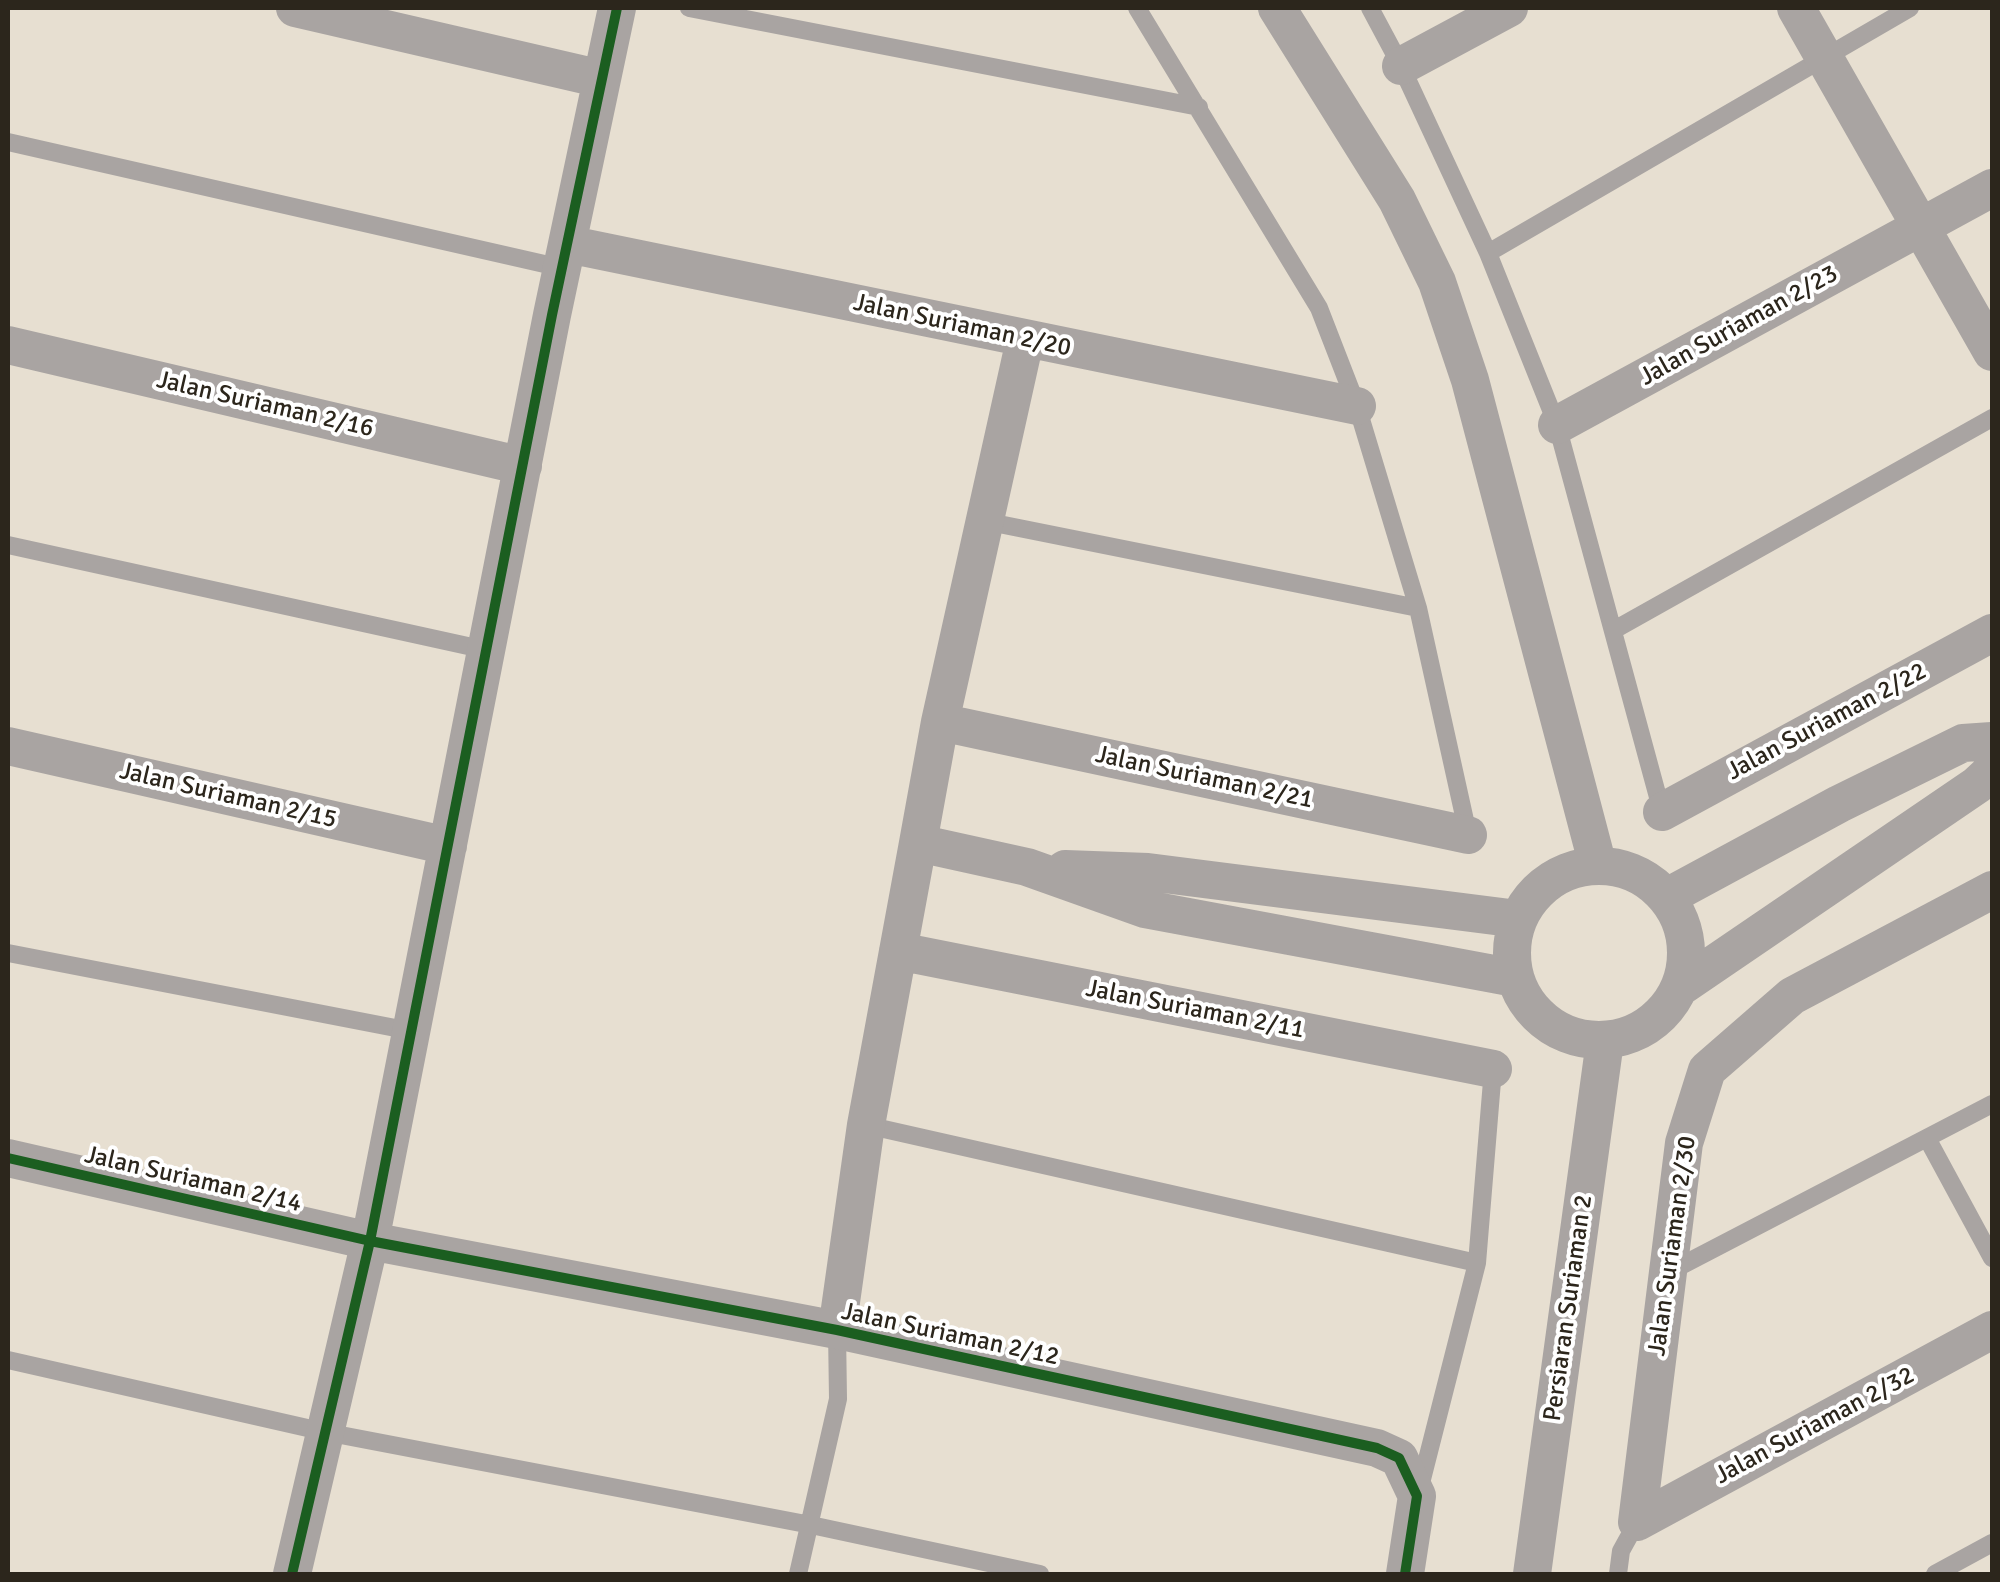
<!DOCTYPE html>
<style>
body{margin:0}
#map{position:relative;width:2000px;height:1582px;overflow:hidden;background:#e7dfd1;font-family:Signika,sans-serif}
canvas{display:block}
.frame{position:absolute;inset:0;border:10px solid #2c261c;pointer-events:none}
</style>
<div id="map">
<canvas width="2000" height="1582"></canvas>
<div class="frame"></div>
</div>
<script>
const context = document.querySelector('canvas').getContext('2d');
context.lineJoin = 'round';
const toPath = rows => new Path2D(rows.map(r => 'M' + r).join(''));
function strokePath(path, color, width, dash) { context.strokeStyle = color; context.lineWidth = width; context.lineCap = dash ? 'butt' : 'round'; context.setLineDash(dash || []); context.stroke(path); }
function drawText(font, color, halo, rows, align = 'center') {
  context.font = font + ' Signika,sans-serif'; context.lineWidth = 8; context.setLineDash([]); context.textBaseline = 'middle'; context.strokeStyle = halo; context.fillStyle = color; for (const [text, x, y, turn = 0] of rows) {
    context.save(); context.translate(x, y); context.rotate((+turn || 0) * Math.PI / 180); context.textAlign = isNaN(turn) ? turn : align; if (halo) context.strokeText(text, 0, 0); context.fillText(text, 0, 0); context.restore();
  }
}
const service = toPath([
 [689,8,1199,107],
 [1137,8,1319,308,1357,406,1418,608,1468,834],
 [1370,8,1401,66,1488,253,1557,425,1662,812],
 [8,142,562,268],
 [1488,253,1910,8],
 [984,521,1418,608],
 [8,545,486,650],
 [1614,630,1992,418],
 [8,953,411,1031],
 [866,1125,1477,1263],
 [1927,1138,1992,1258],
 [1669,1272,1992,1104],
 [8,1360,325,1432,811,1525,1040,1574],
 [1419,1491,1477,1263,1493,1069],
 [798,1574,838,1399,837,1330],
 [1618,1574,1621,1551,1637,1522],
 [1935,1574,1992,1543]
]);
const minor = toPath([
 [295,8,602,79],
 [1277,8,1397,200,1437,282,1470,380,1598,866],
 [1796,8,1992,352],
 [1401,66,1509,8],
 [567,244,1357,406],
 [8,345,523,466],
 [1557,425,1992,188],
 [940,722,1468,835],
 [8,746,448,846],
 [1662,812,1992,633],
 [918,843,940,722,1025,340],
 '1512 953a87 87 0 1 1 174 0a87 87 0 1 1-174 0Z',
 [1065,869,1148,872,1518,919],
 [1667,897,1839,804,1963,743,1992,741],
 [898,951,1493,1069],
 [1679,988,1977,785,1992,771],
 [8,1158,370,1241,837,1330,1377,1448,1399,1458,1417,1496,1405,1574],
 [837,1330,866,1125,918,843,1027,867,1145,909,1515,978],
 [1637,1522,1684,1143,1707,1070,1792,996,1992,890],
 [1637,1522,1992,1330],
 [292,1574,370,1241,552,315,617,8],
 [1532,1574,1605,1041]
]);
const cycleway = toPath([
 [8,1158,370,1241,837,1330,1377,1448,1399,1458,1417,1496,1405,1574],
 [292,1574,370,1241,552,315,617,8]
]);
const streetNames = [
 ["Jalan Suriaman 2/20",962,326,12],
 ["Jalan Suriaman 2/23",1739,326,-29],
 ["Jalan Suriaman 2/16",265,405,13],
 ["Jalan Suriaman 2/22",1827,722,-28],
 ["Jalan Suriaman 2/21",1204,778,12],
 ["Jalan Suriaman 2/15",228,796,13],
 ["Jalan Suriaman 2/11",1195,1010,11],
 ["Jalan Suriaman 2/14",193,1180,13],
 ["Jalan Suriaman 2/30",1673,1246,-82],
 ["Persiaran Suriaman 2",1569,1308,-82],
 ["Jalan Suriaman 2/12",950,1335,12],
 ["Jalan Suriaman 2/32",1815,1426,-28]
];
strokePath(service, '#a9a4a2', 18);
strokePath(minor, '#a9a4a2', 38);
strokePath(cycleway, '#1b5e20', 10);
drawText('25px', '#2c261c', '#fff', streetNames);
</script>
